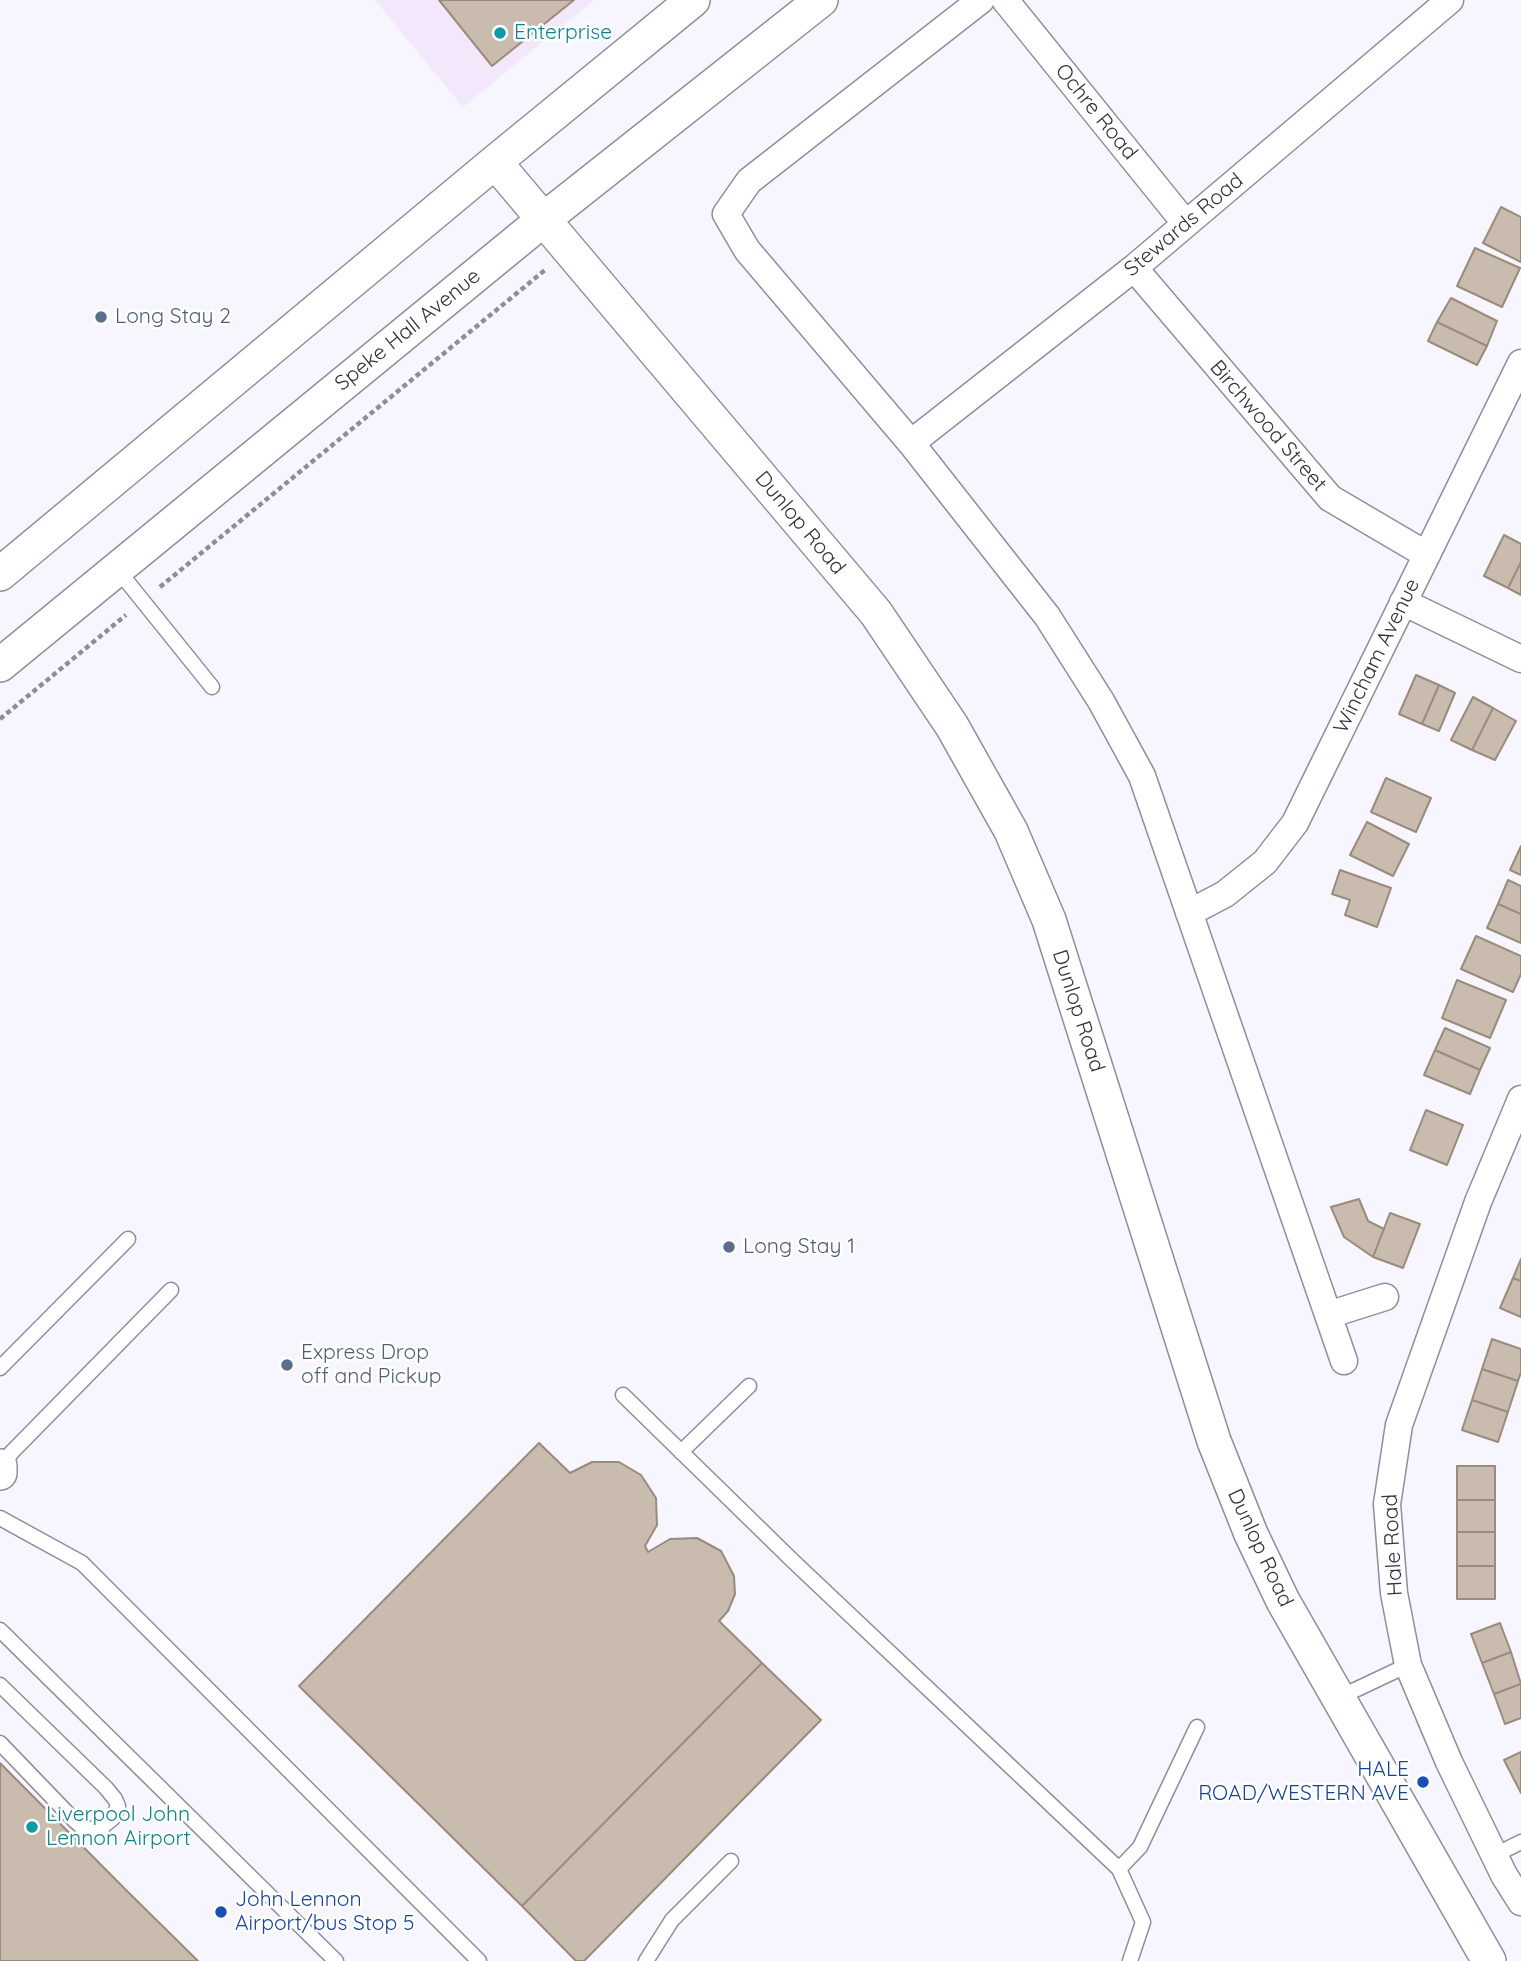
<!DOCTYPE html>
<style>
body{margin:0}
canvas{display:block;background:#f7f5fd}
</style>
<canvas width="1521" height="1961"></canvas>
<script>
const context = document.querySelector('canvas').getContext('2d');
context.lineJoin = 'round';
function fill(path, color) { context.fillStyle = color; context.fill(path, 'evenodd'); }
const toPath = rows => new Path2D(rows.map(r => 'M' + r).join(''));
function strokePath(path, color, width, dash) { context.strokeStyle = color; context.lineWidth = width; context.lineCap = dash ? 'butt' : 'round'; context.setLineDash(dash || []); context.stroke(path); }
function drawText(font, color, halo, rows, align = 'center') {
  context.font = font + ' Quicksand,sans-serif'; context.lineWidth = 5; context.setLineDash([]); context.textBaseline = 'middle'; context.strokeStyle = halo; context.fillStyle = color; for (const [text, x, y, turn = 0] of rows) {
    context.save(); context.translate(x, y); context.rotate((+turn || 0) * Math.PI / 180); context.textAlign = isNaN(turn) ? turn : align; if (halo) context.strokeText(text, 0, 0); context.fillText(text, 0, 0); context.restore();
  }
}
const commercial = toPath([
 [375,0,594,0,463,107]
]);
const building = toPath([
 [439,0,574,0,492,66,439,0],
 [1501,207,1521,217,1521,262,1483,243,1501,207],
 [1475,248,1520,268,1502,307,1457,286,1475,248],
 [1451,298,1497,321,1487,346,1437,322,1451,298],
 [1437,322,1487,346,1477,365,1428,341,1437,322],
 [1504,535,1521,544,1521,562,1508,588,1484,576,1504,535],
 [1521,562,1521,595,1508,588,1521,562],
 [1416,675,1439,685,1422,724,1399,714,1416,675],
 [1439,685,1455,693,1439,731,1422,724,1439,685],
 [1473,697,1493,708,1472,750,1451,740,1473,697],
 [1493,708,1516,721,1495,760,1472,750,1493,708],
 [1386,778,1431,798,1416,832,1371,812,1386,778],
 [1367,822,1409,844,1393,876,1350,855,1367,822],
 [1521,846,1521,875,1510,870,1521,846],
 [1340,870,1391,888,1377,927,1345,915,1350,900,1332,894,1340,870],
 [1508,880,1521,886,1521,914,1498,904,1508,880],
 [1498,904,1521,914,1521,943,1487,928,1498,904],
 [1476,936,1521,956,1521,974,1513,992,1461,969,1476,936],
 [1457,980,1506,1000,1490,1038,1442,1018,1457,980],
 [1445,1028,1490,1048,1480,1070,1435,1050,1445,1028],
 [1435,1050,1480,1070,1470,1094,1424,1075,1435,1050],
 [1426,1110,1463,1125,1447,1165,1410,1150,1426,1110],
 [1359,1199,1368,1221,1384,1229,1373,1257,1344,1237,1331,1207,1359,1199],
 [1390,1213,1420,1224,1403,1268,1373,1257,1390,1213],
 [1521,1259,1521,1281,1513,1278,1521,1259],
 [1513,1278,1521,1281,1521,1317,1500,1308,1513,1278],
 [1492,1339,1521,1349,1521,1372,1518,1381,1482,1369,1492,1339],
 [1482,1369,1518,1381,1508,1412,1472,1400,1482,1369],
 [1472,1400,1508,1412,1498,1442,1462,1430,1472,1400],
 [539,1443,570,1473,592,1462,619,1462,641,1475,656,1498,657,1525,645,1546,648,1552,670,1539,697,1538,721,1551,734,1576,735,1594,728,1611,719,1621,762,1663,522,1906,299,1686,539,1443],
 [1457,1466,1495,1466,1495,1500,1457,1500,1457,1466],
 [1457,1500,1495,1500,1495,1532,1457,1532,1457,1500],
 [1457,1532,1495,1532,1495,1566,1457,1566,1457,1532],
 [1457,1566,1495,1566,1495,1599,1457,1599,1457,1566],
 [1500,1623,1511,1652,1482,1663,1471,1634,1500,1623],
 [1511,1652,1521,1684,1494,1694,1482,1663,1511,1652],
 [762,1663,821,1720,584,1961,576,1961,522,1906,762,1663],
 [1521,1684,1521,1718,1505,1724,1494,1694,1521,1684],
 [1521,1752,1521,1793,1504,1760,1521,1752],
 [0,1763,126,1890,198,1961,0,1961,0,1763]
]);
const path = toPath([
 [160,587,545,270],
 [0,719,126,615]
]);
const service = toPath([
 [117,569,212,687],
 [0,1368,128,1239],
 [623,1395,795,1563,1119,1869,1143,1922,1130,1961],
 [681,1452,749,1386],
 [2,1469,11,1453,171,1290],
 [0,1518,82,1563,479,1961],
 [0,1630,336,1961],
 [0,1685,106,1788,115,1799,118,1806,113,1818,101,1828,89,1829,82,1827,74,1820,0,1743],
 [1338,1698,1408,1665],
 [1495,1855,1521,1842],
 [1119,1869,1140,1847,1197,1727],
 [646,1961,672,1920,731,1861]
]);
const minor = toPath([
 [981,0,749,181,726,214,747,250,911,443,1047,616,1101,701,1142,776,1344,1361],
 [1005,0,1186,224],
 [1134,268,1330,498,1427,555],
 [911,443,1134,268,1450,0],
 [1403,602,1521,659],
 [1189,913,1225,894,1265,862,1295,823,1521,363],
 [1521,1099,1478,1202,1399,1425,1387,1504,1394,1593,1408,1665,1449,1762,1504,1875,1521,1902],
 [1328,1315,1385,1297]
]);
const tertiary = toPath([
 [495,162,876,613,952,726,1011,831,1049,920,1214,1441,1251,1534,1283,1601,1489,1961],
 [0,574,495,162,693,0],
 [0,665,543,220,821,0],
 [0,1466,0,1473]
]);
const markers = [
 [500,33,7,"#0f9aa8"],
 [101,317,7,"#5c6f8a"],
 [729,1247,7,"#5c6f8a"],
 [287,1365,7,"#5c6f8a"],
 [1423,1782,7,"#1a4fb4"],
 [32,1827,7,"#0f9aa8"],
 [221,1912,7,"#1a4fb4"]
];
const cultureNames = [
 ["Enterprise",514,33],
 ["Liverpool John",46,1815],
 ["Lennon Airport",46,1839]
];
const streetNames = [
 ["Ochre Road",1096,112,51],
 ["Stewards Road",1184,225,-40],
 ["Speke Hall Avenue",408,330,-39],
 ["Birchwood Street",1268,426,49],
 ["Dunlop Road",800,523,50],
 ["Wincham Avenue",1377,656,-64],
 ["Dunlop Road",1078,1011,72],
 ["Hale Road",1393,1545,-93],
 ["Dunlop Road",1260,1548,65]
];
const serviceNames = [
 ["Long Stay 2",115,317],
 ["Long Stay 1",743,1247],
 ["Express Drop",301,1353],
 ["off and Pickup",301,1377]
];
const transitNames = [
 ["HALE",1409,1770],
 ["ROAD/WESTERN AVE",1409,1794],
 ["John Lennon",235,1900,"left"],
 ["Airport/bus Stop 5",235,1924,"left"]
];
fill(commercial, '#f3e7fc');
fill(building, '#c9bbad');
strokePath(building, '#998c7e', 2);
strokePath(service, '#908d9e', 17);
strokePath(minor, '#908d9e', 29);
strokePath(tertiary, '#908d9e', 36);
strokePath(path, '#8f8d95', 4.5, [5, 3.5]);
strokePath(service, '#fff', 14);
strokePath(minor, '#fff', 26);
strokePath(tertiary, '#fff', 33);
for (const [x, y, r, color] of markers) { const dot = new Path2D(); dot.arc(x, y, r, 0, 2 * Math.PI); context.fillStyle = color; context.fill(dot); strokePath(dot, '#fff', 2.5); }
drawText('21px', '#0d838f', '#fff', cultureNames, 'left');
drawText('21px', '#333239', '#fff', streetNames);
drawText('21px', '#4e5e75', '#fff', serviceNames, 'left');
drawText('21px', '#164399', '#fff', transitNames, 'right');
</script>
